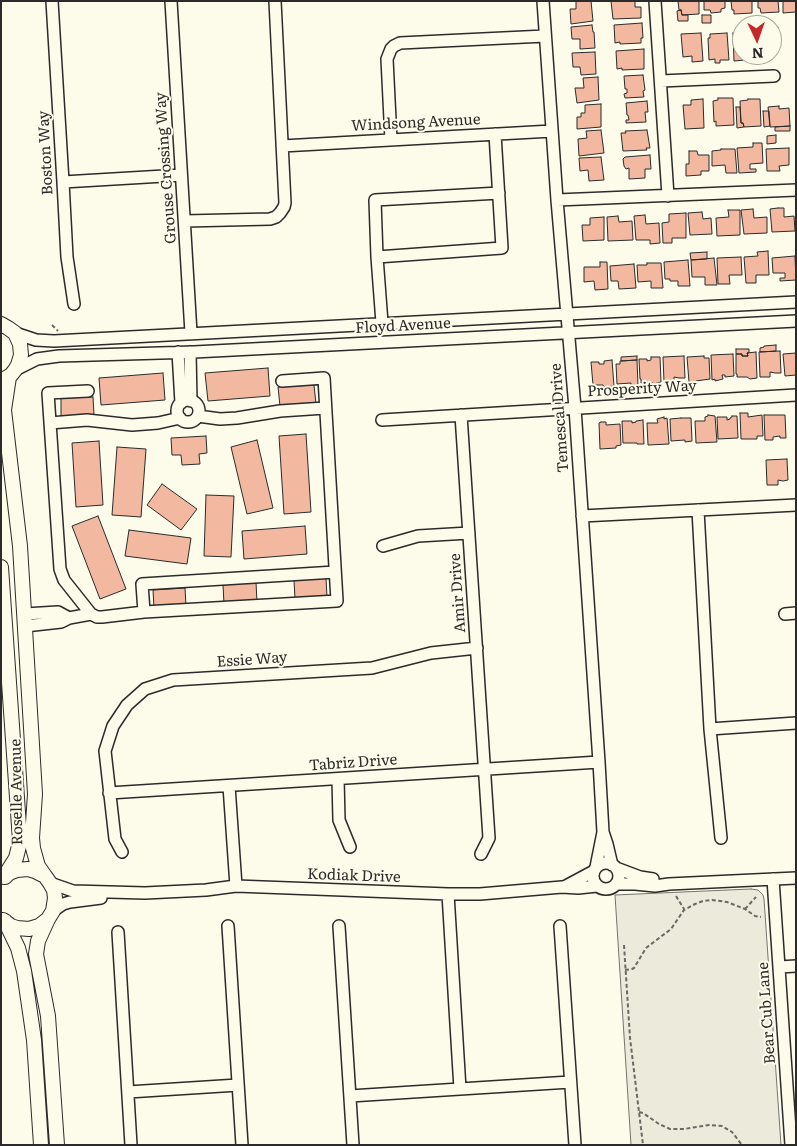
<!DOCTYPE html>
<style>
body{margin:0}
#map{position:relative;width:797px;height:1146px;overflow:hidden;background:#fdfbea;font-family:Literata,serif}
canvas{display:block}
.frame{position:absolute;inset:0;border:2px solid #2b2b2b;pointer-events:none}
.north{position:absolute;left:732px;top:15px;width:50px;height:50px;box-sizing:border-box;background:#fdfbea;border:1px solid #a9a89e;border-radius:50%;rotate:177deg;font-size:14px;font-weight:700;line-height:20px;text-align:center;color:#2b2b2b}
.north::after{content:'';display:block;margin:auto;width:18px;height:22px;background:#c62828;clip-path:polygon(50% 0,100% 100%,50% 72%,0 100%)}
</style>
<div id="map">
<canvas width="797" height="1146"></canvas>
<div class="frame"></div>
<div class="north">N</div>
</div>
<script>
const context = document.querySelector('canvas').getContext('2d');
context.lineJoin = 'round';
function fill(path, color) { context.fillStyle = color; context.fill(path, 'evenodd'); }
const toPath = rows => new Path2D(rows.map(r => 'M' + r).join(''));
function strokePath(path, color, width, dash) { context.strokeStyle = color; context.lineWidth = width; context.lineCap = dash ? 'butt' : 'round'; context.setLineDash(dash || []); context.stroke(path); }
function drawText(font, color, halo, rows, align = 'center') {
  context.font = font + ' Literata,serif'; context.lineWidth = 4; context.setLineDash([]); context.textBaseline = 'middle'; context.strokeStyle = halo; context.fillStyle = color; for (const [text, x, y, turn = 0] of rows) {
    context.save(); context.translate(x, y); context.rotate((+turn || 0) * Math.PI / 180); context.textAlign = isNaN(turn) ? turn : align; if (halo) context.strokeText(text, 0, 0); context.fillText(text, 0, 0); context.restore();
  }
}
const green = toPath([
 [751,889,758,890,763,895,764,899,781,1145,631,1145,615,895,751,889]
]);
const building = toPath([
 [576,1,591,1,593,21,571,24,570,9,576,9,576,1],
 [611,1,635,1,635,7,641,7,641,18,613,19,611,1],
 [678,1,699,1,699,14,682,15,681,10,679,10,678,1],
 [704,1,725,1,725,8,721,9,721,12,711,13,710,10,704,10,704,1],
 [731,1,752,1,752,13,734,14,734,10,732,10,731,1],
 [758,1,778,1,779,12,761,13,760,8,758,8,758,1],
 [783,1,796,1,796,12,783,13,783,1],
 [681,10,682,15,688,15,688,21,678,21,677,11,681,10],
 [702,15,711,15,711,23,702,23,702,15],
 [642,23,643,38,641,38,641,43,620,44,620,42,615,43,614,25,642,23],
 [592,25,593,32,594,32,595,48,580,49,580,39,572,39,571,27,592,25],
 [774,27,778,27,779,47,773,47,772,48,772,30,774,30,774,27],
 [701,33,703,61,692,62,692,56,683,57,681,34,701,33],
 [727,33,729,60,720,60,720,63,715,63,715,59,709,60,708,38,710,38,710,34,727,33],
 [733,33,742,33,742,55,754,55,754,58,745,58,745,60,734,61,733,33],
 [644,49,644,69,622,70,622,68,617,69,616,51,644,49],
 [595,52,596,74,581,75,580,67,573,67,572,53,595,52],
 [643,75,645,90,643,91,644,97,625,98,624,94,627,93,627,89,625,89,624,76,643,75],
 [598,77,599,100,577,103,575,88,584,88,583,78,598,77],
 [718,98,733,98,734,125,716,126,716,121,714,122,713,101,718,100,718,98],
 [703,99,704,128,685,129,683,105,691,105,691,100,703,99],
 [748,99,760,99,761,126,744,127,743,123,741,123,740,101,748,100,748,99],
 [647,101,648,112,645,112,646,122,626,123,626,120,629,120,628,115,627,115,626,103,647,101],
 [601,104,601,127,577,129,577,117,581,117,581,113,585,113,585,105,601,104],
 [779,106,779,109,789,108,790,126,770,127,768,107,779,106],
 [736,107,740,107,741,123,743,123,744,127,737,128,736,107],
 [763,111,769,111,770,126,764,127,763,111],
 [790,126,790,131,775,131,775,127,790,126],
 [601,130,604,153,579,156,578,139,587,138,586,131,601,130],
 [647,130,650,148,646,148,647,150,623,151,621,133,626,133,625,131,647,130],
 [776,135,776,143,767,144,767,136,776,135],
 [753,143,762,143,763,163,750,164,750,169,756,169,756,172,739,173,737,148,753,147,753,143],
 [789,148,789,165,779,166,780,171,767,171,766,149,789,148],
 [721,149,735,149,737,173,726,173,725,165,712,166,712,151,721,150,721,149],
 [689,151,697,151,698,155,709,155,709,171,701,171,701,175,686,176,686,164,689,164,689,151],
 [650,155,651,169,645,169,645,178,629,179,629,168,626,169,624,166,623,159,625,157,650,155],
 [601,157,604,180,589,181,588,170,580,171,579,158,601,157],
 [778,208,784,208,784,217,794,216,795,231,772,232,770,209,778,208],
 [753,209,754,218,767,217,767,233,744,234,741,210,753,209],
 [728,210,740,210,740,235,717,236,716,218,729,217,728,210],
 [702,212,703,219,711,218,712,234,690,235,688,213,702,212],
 [686,213,686,238,672,238,672,243,663,243,662,223,669,222,669,214,686,213],
 [645,215,646,224,659,223,660,243,650,244,650,240,636,240,634,216,645,215],
 [618,216,619,222,632,221,633,240,608,241,607,217,618,216],
 [604,217,604,240,583,241,582,225,590,225,590,218,604,217],
 [768,251,769,275,756,275,756,283,746,283,744,257,758,256,757,252,768,251],
 [707,252,707,259,691,260,690,253,707,252],
 [795,256,796,280,780,281,780,278,785,278,785,273,773,273,772,258,795,256],
 [741,257,742,275,729,275,730,284,718,284,717,258,741,257],
 [714,258,717,285,705,285,705,277,692,277,691,260,714,258],
 [688,260,690,286,678,286,678,281,670,281,670,279,665,279,664,262,688,260],
 [600,262,607,262,608,289,595,290,594,281,584,282,584,267,600,267,600,262],
 [647,263,661,263,663,288,651,288,651,281,638,282,637,265,647,265,647,263],
 [634,264,636,288,619,289,618,281,611,281,610,266,634,264],
 [776,345,776,351,760,352,760,348,764,347,764,346,776,345],
 [736,349,749,349,749,353,747,353,748,356,742,356,742,354,736,354,736,349],
 [780,351,781,373,775,373,770,372,770,377,760,377,759,352,780,351],
 [756,352,757,378,750,379,747,377,737,377,737,374,736,374,736,354,742,354,742,356,748,356,747,353,756,352],
 [796,353,796,375,785,376,783,354,796,353],
 [733,354,734,376,725,377,725,375,722,375,723,379,715,381,715,379,712,380,711,355,733,354],
 [637,356,637,360,621,361,621,357,637,356],
 [684,356,685,378,679,378,674,377,674,382,664,382,663,357,684,356],
 [704,356,704,358,709,358,710,379,696,381,696,383,689,382,687,357,704,356],
 [651,357,660,357,661,382,654,384,651,382,641,383,641,379,640,379,639,359,647,359,647,361,651,360,651,357],
 [612,360,614,386,606,387,603,386,603,385,593,385,591,362,599,362,599,364,604,364,604,361,612,360],
 [637,360,638,386,631,387,631,383,617,384,616,364,620,364,620,361,637,360],
 [268,368,270,396,208,401,205,373,268,368],
 [163,373,165,400,101,405,99,378,163,373],
 [314,385,316,404,280,406,278,387,314,385],
 [93,397,94,415,61,417,61,398,93,397],
 [740,413,748,413,748,417,762,415,763,436,757,436,757,439,741,439,740,413],
 [708,415,715,416,717,442,696,443,695,421,705,421,705,417,708,416,708,415],
 [764,415,785,415,786,438,780,438,780,436,773,437,773,440,765,440,764,415],
 [732,416,737,416,738,438,718,439,717,417,727,417,727,420,730,419,730,418,732,417,732,416],
 [664,417,664,419,667,418,669,444,648,445,647,423,658,423,657,419,664,417],
 [681,418,691,418,692,441,685,442,685,440,671,441,670,419,681,418],
 [643,420,644,444,637,444,637,443,623,443,622,421,632,421,632,423,636,422,636,421,643,420],
 [601,422,606,422,606,425,620,424,621,445,616,446,616,448,600,449,599,423,601,422],
 [306,434,311,512,284,514,279,436,306,434],
 [206,436,207,453,199,454,200,464,182,465,181,455,172,455,171,438,206,436],
 [257,440,273,508,247,514,231,447,257,440],
 [99,441,103,505,76,507,72,443,99,441],
 [117,447,146,449,141,517,112,515,117,447],
 [787,459,788,480,783,481,778,480,778,485,767,485,766,460,787,459],
 [162,484,197,509,181,530,147,505,162,484],
 [206,495,234,496,231,557,204,556,206,495],
 [98,516,126,589,100,599,72,526,98,516],
 [305,526,307,554,244,559,242,531,305,526],
 [129,530,191,538,187,564,125,556,129,530],
 [326,578,327,597,295,599,294,580,326,578],
 [256,582,257,602,224,604,223,585,256,582],
 [185,588,186,606,154,608,153,590,185,588]
]);
const path = toPath([
 [52,325,58,331],
 [676,896,684,909],
 [745,909,756,897],
 [624,945,630,1038,643,1145],
 [625,970,632,969,634,968,646,948,671,929,684,910,695,904,703,901,712,900,727,902,745,909,755,916,761,917],
 [639,1112,643,1113,659,1124,670,1129,684,1129,709,1125,722,1126,732,1132,742,1145]
]);
const minor = toPath([
 [52,1,63,182,67,257,74,304],
 [171,1,191,333],
 [543,1,557,200,575,408,599,762,603,832,596,867],
 [655,1,668,196],
 [661,81,774,76],
 [391,140,387,59,391,49,394,46,400,43,545,36],
 [282,146,552,131],
 [63,182,181,175],
 [557,200,796,190],
 [185,221,270,219,276,217,280,213,284,207,285,203,275,1],
 [377,257,375,200,499,193],
 [382,323,377,257,502,248,495,134],
 [15,333,36,340,54,341,796,302],
 [178,352,181,403],
 [190,352,191,401],
 [15,370,37,359,59,356,194,352,796,321],
 [88,391,48,393,60,569,64,580,91,614],
 '177 411a11 11 0 1 1 22 0a11 11 0 1 1-22 0Z',
 [461,415,489,838,481,854],
 [198,416,220,419,237,418,280,411,325,408],
 [382,420,796,395],
 [50,423,87,420,132,425,158,423,180,418],
 [698,510,710,729,721,838],
 [582,516,796,505],
 [383,546,418,536,469,533],
 [144,612,142,584,335,572],
 [25,614,58,612,69,618],
 [785,614,796,613],
 [25,626,61,622,69,618,91,614,97,617,102,617,144,612,337,601,324,378,282,381],
 [710,729,796,723],
 [338,779,339,820,350,847],
 [229,786,236,886],
 [109,793,599,762],
 [603,832,607,844,612,865],
 [122,852,115,839,105,751,113,726,127,705,145,689,173,680,372,668,431,653,477,648],
 '593 876a13 13 0 1 1 26 0a13 13 0 1 1-26 0Z',
 [616,868,640,877,653,879],
 [773,879,791,1145],
 [50,883,73,891,145,893,206,890,236,886,448,894,480,894,562,887,578,888,597,886],
 [616,884,635,884,655,886,669,884,796,878],
 [566,886,594,871],
 [448,894,460,1089],
 [53,911,63,904,70,902,101,898],
 [228,926,242,1145],
 [339,926,353,1145],
 [560,926,575,1145],
 [118,932,131,1145],
 [779,967,796,966],
 [128,1092,238,1085],
 [350,1096,570,1082]
]);
const major = toPath([
 [1,324,8,328,15,333,20,344,21,355,18,365,15,370,11,375,1,381],
 [9,377,4,410,20,546,35,794,32,838,33,848,36,859,38,866,45,876],
 [1,567,20,841,19,846,16,858,4,877],
 [48,919,38,941,36,954,48,1016,57,1145],
 [3,920,11,926,17,928,29,929,39,926,48,919,53,911,55,898,54,890,50,883,45,876,35,871,28,869,17,870,9,873,5,877],
 [5,921,18,948,24,971,34,1040,41,1145]
]);
const streetNames = [
 ["Windsong Avenue",416,123,-3],
 ["Boston Way",46,153,-93],
 ["Grouse Crossing Way",166,168,-94],
 ["Floyd Avenue",403,326,-3],
 ["Prosperity Way",642,389,-3],
 ["Temescal Drive",560,418,-94],
 ["Amir Drive",458,593,-94],
 ["Essie Way",252,660,-4],
 ["Tabriz Drive",353,763,-4],
 ["Roselle Avenue",17,792,-91],
 ["Kodiak Drive",354,876,2],
 ["Bear Cub Lane",767,1013,-94]
];
fill(green, '#ecebdb');
strokePath(green, '#74746e', 1);
fill(building, '#f2b8a0');
strokePath(building, '#2b2b2b', 1);
strokePath(minor, '#2b2b2b', 14);
strokePath(major, '#2b2b2b', 16);
strokePath(path, '#6a6964', 2, [4, 2.5]);
strokePath(minor, '#fdfbea', 11);
strokePath(major, '#fdfbea', 14);
drawText('15px', '#2b2b2b', '#fdfbea', streetNames);
</script>
